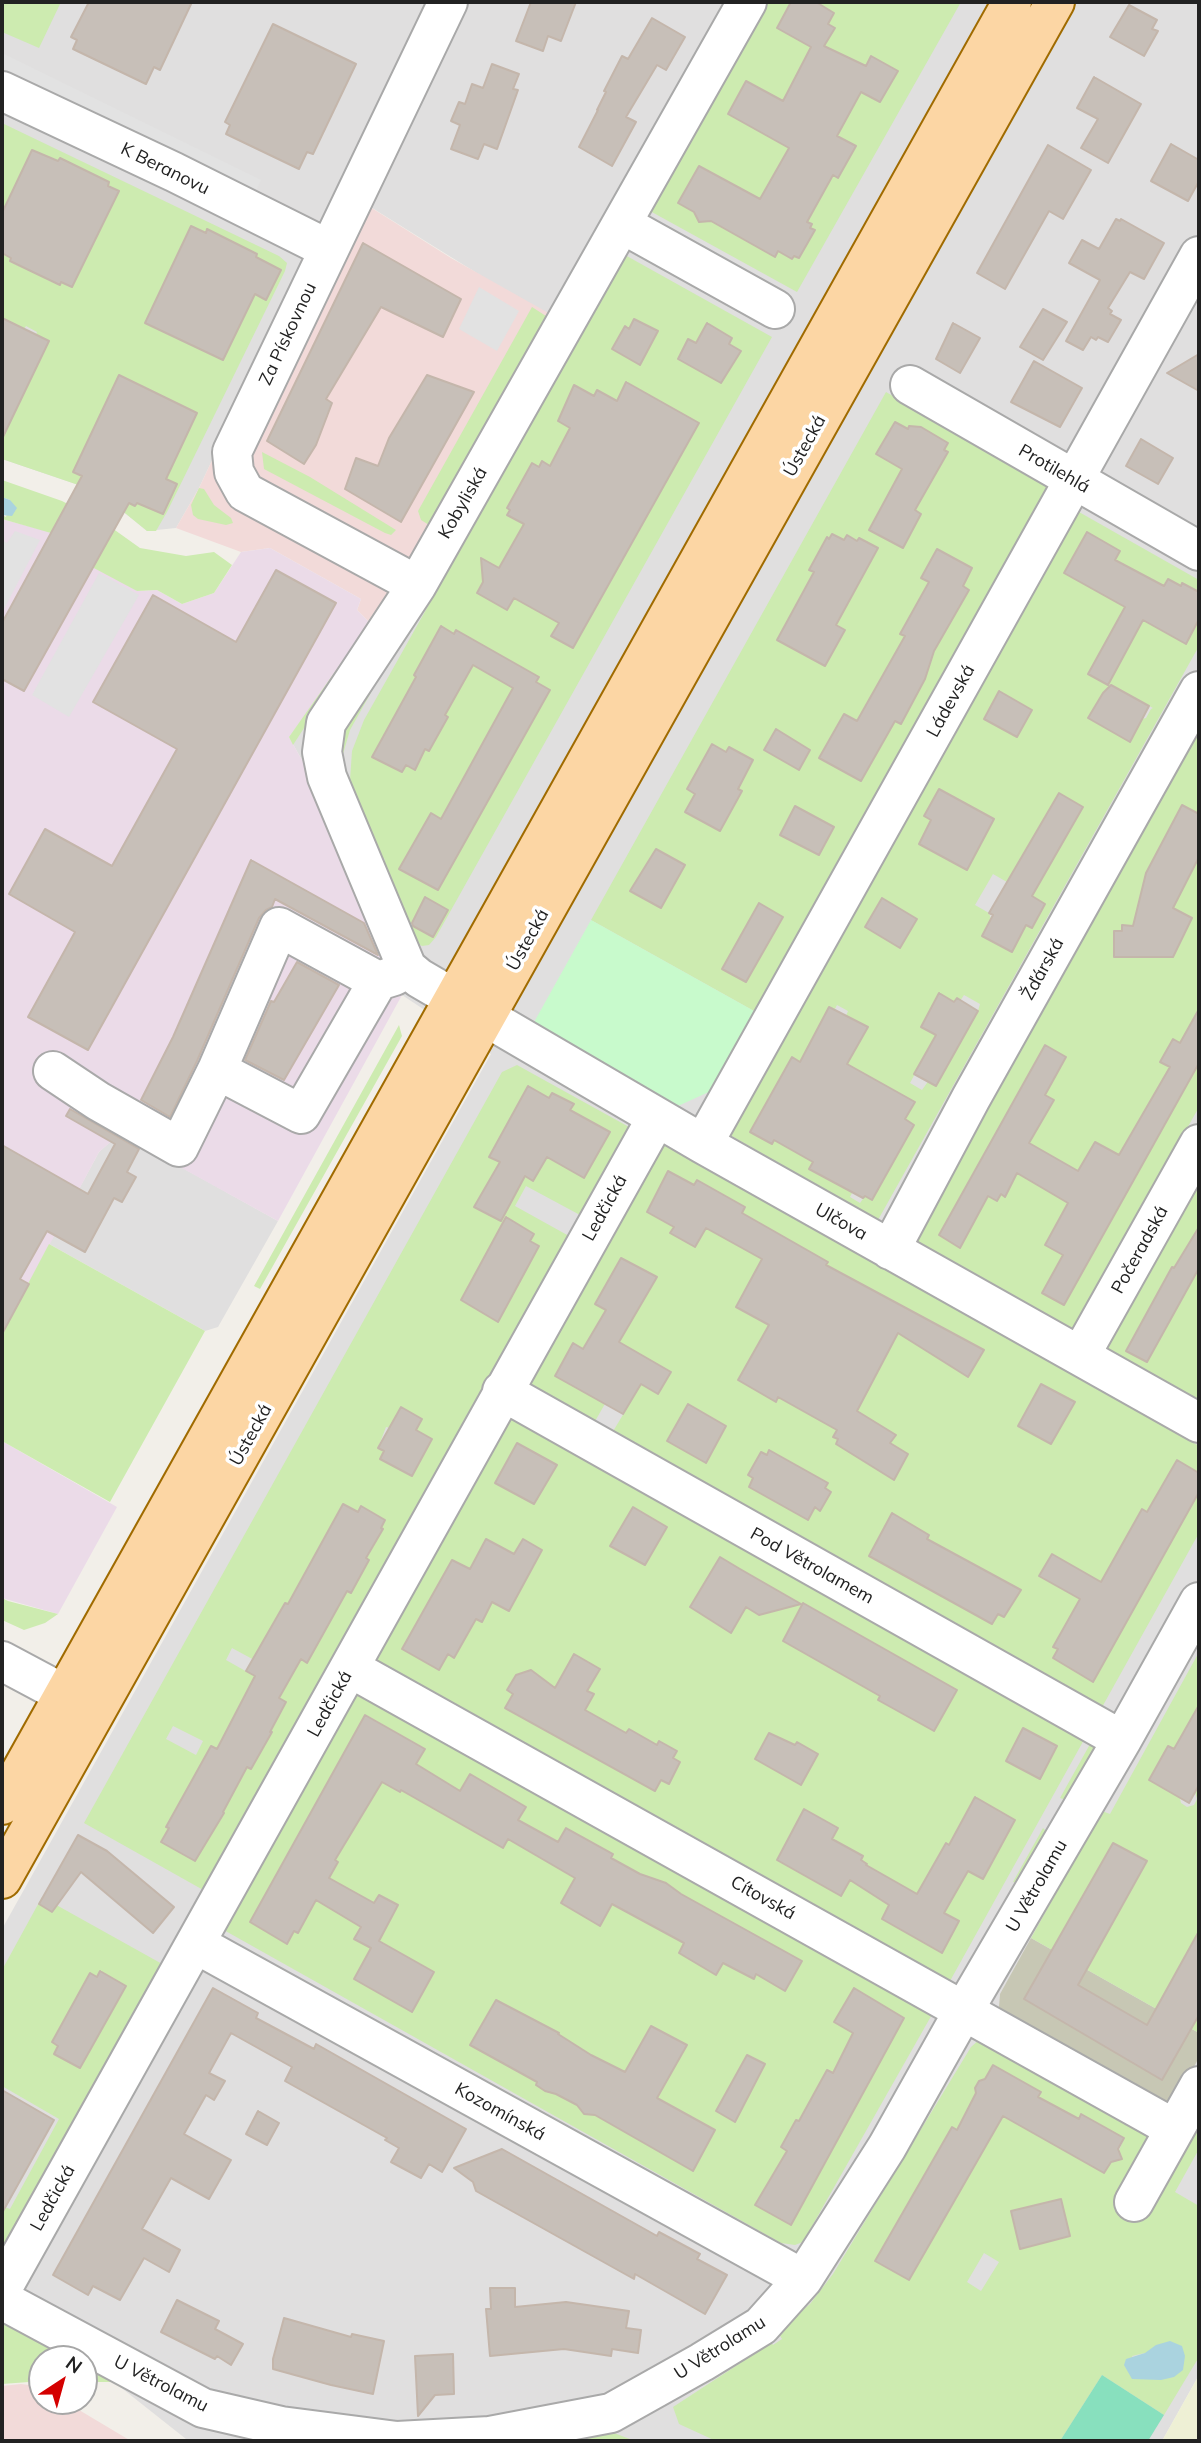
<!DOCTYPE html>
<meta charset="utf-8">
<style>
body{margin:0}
#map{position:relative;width:1201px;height:2443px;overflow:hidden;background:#f2efe9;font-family:Mulish,sans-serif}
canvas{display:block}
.frame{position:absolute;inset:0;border:4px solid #222;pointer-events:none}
.north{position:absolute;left:28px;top:2345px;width:70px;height:70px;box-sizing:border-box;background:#fff;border:2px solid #a7a7a7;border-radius:50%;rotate:36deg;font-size:19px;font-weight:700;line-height:28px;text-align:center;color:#222}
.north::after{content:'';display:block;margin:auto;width:24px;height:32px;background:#d40000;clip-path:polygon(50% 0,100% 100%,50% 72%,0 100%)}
</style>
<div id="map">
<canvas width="1201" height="2443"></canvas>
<div class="frame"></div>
<div class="north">N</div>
</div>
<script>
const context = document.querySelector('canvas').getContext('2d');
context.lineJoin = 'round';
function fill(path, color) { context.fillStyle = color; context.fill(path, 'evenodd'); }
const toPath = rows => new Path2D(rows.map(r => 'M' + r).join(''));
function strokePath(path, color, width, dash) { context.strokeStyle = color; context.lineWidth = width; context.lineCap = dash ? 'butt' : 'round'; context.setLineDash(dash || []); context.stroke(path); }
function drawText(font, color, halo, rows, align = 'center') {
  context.font = font + ' Mulish,sans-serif'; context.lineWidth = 7; context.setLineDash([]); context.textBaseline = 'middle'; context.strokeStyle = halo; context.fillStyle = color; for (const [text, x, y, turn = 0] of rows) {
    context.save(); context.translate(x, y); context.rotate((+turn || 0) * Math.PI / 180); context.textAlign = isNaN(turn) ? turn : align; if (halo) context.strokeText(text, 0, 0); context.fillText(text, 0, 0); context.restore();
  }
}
const residential = toPath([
 [2,2,1199,2,1199,2375,1162,2441,194,2441,186,2439,114,2382,2,2319,2,1929,491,1054,402,995,318,789,289,737,351,657,368,621,434,528,549,318,340,188,199,488,176,528,147,531,99,492,2,459],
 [120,1133,278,1221,218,1327,205,1331,49,1244,99,1152]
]);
const commercial = toPath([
 [340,188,451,258,552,315,434,528,368,621,357,610,361,599,270,548,241,552,176,528,199,488],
 [21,2384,37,2386,42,2388,42,2401,64,2401,131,2441,2,2441,2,2386]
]);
const industrial = toPath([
 [62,512,109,539,99,557,137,591,157,590,182,604,214,593,241,552,270,548,361,599,357,610,368,621,350,657,289,737,318,789,402,995,278,1221,120,1134,99,1152,2,1334,2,519,50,532],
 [2,1441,117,1507,58,1614,2,1598]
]);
const construction = toPath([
 [1031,1938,1199,2033,1199,2057,1180,2095,1169,2103,1156,2102,1006,2016,999,2007,1000,1994]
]);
const farmland = toPath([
 [1199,2375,1199,2441,1162,2441]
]);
const grass = toPath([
 [2,2,61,2,39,48,2,32],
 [767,2,961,2,797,292,650,211],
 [2,123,279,256,287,263,285,271,167,512,156,531,147,531,99,492,2,459,2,438,37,332,26,326,24,329,2,318,2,253,11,258,10,262,21,267,23,264,49,276,48,280,59,285,61,282,72,287,118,191,108,186,109,182,60,158,58,161,32,150,18,180,29,186,13,220,2,215],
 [191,226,206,233,207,230,244,251,246,248,257,253,256,257,281,270,266,300,255,294,223,360,145,322],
 [119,375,197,413,166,479,177,485,163,514,137,503,135,506,73,471],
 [625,255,772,337,436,937,429,945,422,946,415,942,383,863,385,861,384,858,381,859,354,795,350,780,352,751,364,720,386,681],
 [431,814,458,829,400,869],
 [425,898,448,910,432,937,411,925],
 [532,307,549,318,434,528,421,520,418,511],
 [886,392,1049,487,754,1011,591,920],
 [262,452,310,477,396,530,391,535,385,533,264,469],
 [2,480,62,501,105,523,140,548,186,556,214,552,232,565,214,593,182,604,157,590,137,591,92,567,109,539,62,513,51,533,2,519,2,515,6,517,10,500,2,497],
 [199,488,204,489,214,505,231,518,233,523,226,525,198,519,193,515,191,505],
 [1079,512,1199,580,1199,592,1183,583,1181,586,1167,579,1156,599,1186,643,1199,619,1199,646,878,1220,730,1135],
 [1087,533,1115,560,1127,567,1111,595],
 [1111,685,1153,708,1151,709,1146,718,1142,719,1130,742,1092,719,1091,713,1096,705,1102,704],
 [999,692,1032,710,1017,737,984,719],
 [940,789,993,819,979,832,959,866,919,844,931,820,924,816],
 [1059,794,1083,807,1052,860],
 [993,874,1045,904,1032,928,1026,925,1012,952,982,936,991,919,989,913,975,905],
 [882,898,917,919,900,948,865,927],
 [939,994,954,1002,960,1001,964,995,980,1004,978,1011,922,1090,910,1083,936,1035,921,1026],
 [837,1005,848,1011,846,1016,868,1027,856,1048,818,1029,829,1007,835,1009],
 [793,1058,821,1074,771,1144,751,1132],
 [893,1113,914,1125,872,1200,865,1196,860,1203,850,1197],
 [346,656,350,657,293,745,289,737],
 [361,688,373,689,350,730,343,754,338,752,339,738],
 [1199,728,1199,1107,1071,1335,910,1245],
 [399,1025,402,1036,260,1289,254,1286],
 [517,1065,629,1127,580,1215,526,1186,515,1206,569,1236,205,1891,84,1823,502,1072],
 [529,1087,549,1098,552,1093,573,1104,571,1110,609,1132,547,1157,533,1181,490,1157],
 [475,1207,508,1207,501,1221],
 [502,1225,534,1234,530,1241,539,1246,498,1322,461,1300],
 [401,1408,422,1419,416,1430,431,1439,411,1476,380,1459,384,1451,378,1448,386,1427,390,1428],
 [361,1506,385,1520,381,1528,383,1529,367,1558,369,1560,351,1592,345,1589,358,1512],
 [285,1603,327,1626,307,1663,264,1639],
 [232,1648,256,1661,249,1673,226,1660],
 [251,1683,286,1703,251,1769,216,1750],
 [173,1726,203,1741,196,1755,166,1739],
 [186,1792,224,1814,195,1861,161,1842,169,1828,167,1826],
 [660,1143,1199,1446,1199,1533,1101,1709,612,1433,624,1413,606,1402,594,1423,525,1386],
 [1199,1176,1199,1407,1100,1352],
 [49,1244,205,1331,110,1502,2,1441,2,1333],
 [508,1415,1085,1738,950,1981,373,1658],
 [2,1598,8,1601,58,1614,45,1623,24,1630,2,1620],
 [1199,1652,1199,1723,1192,1719,1174,1749,1168,1746,1181,1803,1187,1807,1194,1805,1197,1799,1195,1792,1199,1785,1199,1932,1167,1990,1199,2008,1199,2033,1031,1938,1102,1811,1110,1814],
 [1113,1843,1147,1862,1097,1951,1063,1932],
 [357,1688,934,2011,803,2242,795,2245,781,2243,222,1929],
 [366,1715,424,1748,399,1792,341,1758],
 [1094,1737,1100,1745,1066,1800,1060,1798],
 [1043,1828,1052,1837,1025,1885,1013,1882],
 [42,1897,164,1965,2,2254,2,2206,10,2209,59,2119,2,2086,2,1970],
 [100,1972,123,1992,85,2060,54,2054,58,2046,52,2042,90,1974,97,1977],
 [980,2039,1199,2115,1199,2149,1175,2192,1199,2206,1199,2357,1164,2415,1102,2375,1060,2441,716,2441,679,2424,673,2407,739,2364,768,2338,773,2345,782,2339,777,2331,810,2304,833,2274,971,2047],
 [993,2065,1041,2092,1038,2097,1078,2120,1082,2114,1124,2138,1115,2161,1111,2162,1104,2172,1036,2134,976,2093],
 [952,2127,985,2146,876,2261,901,2216],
 [1061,2199,1069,2237,1020,2248,1011,2212],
 [984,2253,999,2262,981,2291,967,2282],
 [1145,2353,1174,2377,1140,2379,1132,2356],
 [2,2319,73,2359,42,2359,42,2381,2,2384],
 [84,2365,114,2382,84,2382],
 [599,2430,614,2433,635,2441,581,2441]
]);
const park = toPath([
 [591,920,754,1011,711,1091,678,1106,533,1024]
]);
const pitch = toPath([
 [1102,2375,1164,2415,1148,2441,1060,2441]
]);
const parking = toPath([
 [2,53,261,180,252,200,2,79],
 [479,287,519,311,497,351,459,329],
 [15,531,40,540,2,613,2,540,7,543],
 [99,573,139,595,69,717,32,695]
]);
const water = toPath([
 [2,497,10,500,17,508,12,516,2,515],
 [1170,2341,1182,2346,1185,2356,1183,2370,1174,2377,1161,2380,1132,2379,1124,2365,1126,2359,1145,2353,1156,2345]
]);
const building = toPath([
 [89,2,192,2,160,70,154,67,146,84,73,49,77,40,71,37,89,2],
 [531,2,576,2,561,41,548,36,543,51,516,41,531,2],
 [791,2,816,2,834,13,828,24,835,28,824,46,866,66,871,56,898,71,880,102,861,92,837,136,856,146,838,178,833,175,807,222,812,224,810,228,815,230,799,258,794,256,792,259,778,251,775,257,711,221,699,222,694,212,678,203,699,166,760,199,789,148,728,114,746,81,783,101,811,47,777,28,791,2],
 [1129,5,1157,20,1152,29,1158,31,1144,56,1110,37,1129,5],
 [652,18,685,37,666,70,657,65,626,117,636,122,612,166,579,147,598,110,597,110,606,92,604,91,622,56,628,59,652,18],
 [273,24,356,64,313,154,307,152,299,169,226,134,230,125,225,122,273,24],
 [492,64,519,74,513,89,518,90,497,149,484,144,478,159,451,149,460,125,451,121,459,102,465,104,472,84,483,88,492,64],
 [1094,77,1141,104,1108,163,1081,148,1098,119,1077,108,1094,77],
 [1171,144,1199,160,1199,181,1188,201,1151,181,1171,144],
 [1048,145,1091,170,1063,219,1049,211,1005,289,977,273,1048,145],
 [32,150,58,161,60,158,109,182,108,186,119,191,72,287,61,282,60,285,10,261,11,258,2,253,2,213,32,150],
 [1116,219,1120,221,1121,219,1164,243,1144,279,1130,272,1108,308,1112,311,1110,314,1121,320,1108,342,1098,337,1096,340,1091,337,1083,350,1066,341,1100,280,1069,263,1082,240,1099,249,1116,219],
 [191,226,206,233,207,229,257,254,256,257,281,270,266,300,255,294,223,360,145,323,191,226],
 [363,243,461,299,443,337,381,307,326,399,332,403,316,445,304,464,267,441,363,243],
 [1043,309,1067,322,1043,360,1020,347,1043,309],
 [2,318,49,341,2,439,2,318],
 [634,319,658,331,640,365,612,349,625,326,629,329,634,319],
 [707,323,732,338,729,344,741,351,721,383,678,359,688,339,696,343,707,323],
 [953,323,980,338,960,373,936,359,953,323],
 [1199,354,1199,391,1167,373,1199,354],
 [1034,361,1082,388,1060,427,1011,402,1034,361],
 [119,375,197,413,166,479,177,484,163,514,137,503,135,506,129,503,24,691,2,679,2,623,82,476,73,472,119,375],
 [427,375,474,392,401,522,345,489,356,458,378,466,389,438,427,375],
 [626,382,699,423,573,648,551,636,559,623,514,598,507,610,477,593,483,582,481,558,499,568,524,524,507,515,510,510,507,508,532,463,539,467,542,461,550,466,570,428,558,421,574,385,594,396,597,390,617,401,626,382],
 [895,422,908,429,909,426,921,427,948,443,944,450,948,452,915,510,921,514,903,548,869,530,902,469,876,454,895,422],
 [1141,439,1173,458,1158,484,1126,466,1141,439],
 [1087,532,1120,551,1115,560,1164,586,1168,579,1181,586,1182,583,1199,592,1199,619,1186,644,1143,620,1108,685,1088,674,1125,607,1064,573,1087,532],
 [832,534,844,540,847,535,857,541,859,538,878,548,836,625,845,630,825,666,777,640,814,572,809,570,827,537,829,539,832,534],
 [937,549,972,568,963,586,969,590,934,651,925,679,901,724,895,721,861,781,819,758,844,714,857,721,905,636,900,634,929,582,921,578,937,549],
 [276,570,336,603,88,1050,28,1017,75,932,9,894,45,829,112,866,177,749,93,702,153,595,236,642,276,570],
 [441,626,454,634,456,630,539,677,536,682,550,690,438,890,399,869,431,813,441,819,513,688,473,665,445,715,448,717,429,751,425,749,415,770,406,765,402,772,372,757,416,677,414,675,441,626],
 [1111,685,1149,706,1130,742,1088,718,1103,693,1111,685],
 [999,691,1032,710,1017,737,984,719,999,691],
 [776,729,810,750,799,770,764,750,776,729],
 [712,744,726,752,729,747,753,760,738,789,742,791,720,831,685,812,695,794,687,789,712,744],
 [939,789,994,819,967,870,919,844,931,820,924,816,939,789],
 [1059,793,1083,807,1032,896,1045,904,1032,928,1026,925,1012,952,982,936,993,915,989,913,1059,793],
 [1182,805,1199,814,1199,857,1173,908,1192,918,1173,957,1114,957,1114,931,1122,931,1122,925,1133,926,1146,873,1182,805],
 [795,806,834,827,819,855,780,835,795,806],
 [656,849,685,865,661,908,630,891,656,849],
 [251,860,364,923,378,955,275,899,272,907,266,910,259,918,197,1061,170,1117,141,1100,173,1037,251,860],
 [425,897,448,910,433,937,413,926,412,923,425,897],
 [882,898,917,919,900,948,865,927,882,898],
 [759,903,783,917,746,982,722,969,759,903],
 [297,962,339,985,284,1080,245,1060,271,1001,274,1002,297,962],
 [939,993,954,1002,957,998,978,1011,936,1086,914,1074,936,1035,921,1027,939,993],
 [829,1007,868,1027,847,1064,915,1102,905,1119,914,1125,872,1200,865,1196,863,1198,809,1169,813,1162,774,1140,772,1144,750,1132,792,1057,800,1062,829,1007],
 [1199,1009,1199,1063,1064,1305,1042,1293,1063,1255,1045,1245,1068,1203,1017,1173,1005,1197,1001,1194,997,1201,988,1196,960,1248,939,1235,1045,1045,1066,1057,1045,1095,1054,1100,1029,1143,1078,1171,1095,1142,1119,1155,1170,1067,1160,1062,1173,1039,1180,1043,1199,1009],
 [528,1086,549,1098,552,1093,574,1104,570,1110,610,1132,584,1178,547,1157,533,1181,525,1176,501,1221,474,1207,500,1162,489,1157,528,1086],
 [70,1109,139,1149,127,1172,136,1177,122,1202,114,1198,85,1252,47,1231,20,1279,29,1284,2,1334,2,1145,88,1194,115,1144,66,1116,70,1109],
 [668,1171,694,1185,697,1180,745,1207,742,1213,828,1262,826,1265,984,1350,968,1377,898,1333,857,1411,896,1435,890,1443,908,1454,894,1480,836,1444,838,1439,833,1437,837,1430,778,1397,776,1402,738,1380,769,1325,736,1307,762,1259,706,1228,695,1247,670,1233,674,1227,647,1212,668,1171],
 [506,1217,534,1234,530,1241,539,1246,498,1322,461,1300,506,1217],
 [1199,1227,1199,1268,1147,1362,1126,1351,1172,1267,1174,1268,1199,1227],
 [621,1258,657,1277,619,1342,671,1372,658,1394,641,1384,623,1414,555,1376,573,1343,583,1349,606,1310,595,1304,621,1258],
 [1041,1384,1075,1402,1051,1444,1018,1426,1041,1384],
 [688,1404,726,1426,706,1463,667,1441,688,1404],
 [401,1407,422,1419,416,1430,432,1439,412,1476,380,1459,384,1451,378,1448,401,1407],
 [517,1443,557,1465,534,1504,495,1483,517,1443],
 [769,1450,828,1483,825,1488,831,1492,820,1511,815,1507,808,1520,749,1487,753,1478,748,1475,761,1452,767,1455,769,1450],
 [1177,1460,1199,1473,1199,1492,1093,1682,1053,1658,1058,1649,1053,1647,1080,1599,1039,1576,1052,1554,1101,1582,1142,1509,1147,1512,1177,1460],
 [343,1504,358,1512,361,1506,385,1520,381,1528,383,1529,366,1558,369,1560,351,1593,347,1591,307,1663,301,1659,279,1698,286,1702,270,1732,272,1732,251,1769,247,1767,223,1812,224,1813,195,1861,161,1842,169,1828,166,1827,211,1746,217,1749,255,1676,246,1671,285,1603,288,1604,343,1504],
 [633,1507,667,1527,645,1565,610,1546,633,1507],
 [892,1513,929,1535,927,1539,1021,1590,1004,1617,998,1614,992,1624,869,1556,892,1513],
 [486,1539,514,1554,523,1539,542,1550,509,1611,492,1602,482,1622,476,1619,454,1658,448,1654,439,1670,402,1649,452,1560,470,1569,486,1539],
 [720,1557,740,1569,801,1604,759,1615,746,1607,731,1633,690,1607,720,1557],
 [803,1603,957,1690,934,1731,878,1700,880,1696,783,1641,803,1603],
 [574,1654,600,1669,587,1691,594,1694,585,1710,626,1733,629,1729,657,1745,659,1741,677,1751,673,1758,680,1762,669,1784,661,1780,655,1791,505,1708,513,1694,507,1690,516,1675,531,1670,555,1688,574,1654],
 [1199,1705,1199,1785,1189,1803,1149,1780,1168,1746,1174,1749,1199,1705],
 [365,1715,425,1749,416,1764,460,1791,470,1774,526,1807,518,1820,558,1842,566,1828,613,1854,611,1858,640,1874,666,1883,681,1894,802,1961,785,1991,756,1974,754,1979,723,1963,716,1975,679,1953,684,1943,612,1904,600,1926,561,1903,575,1878,508,1839,503,1848,401,1790,400,1792,382,1782,335,1860,338,1862,329,1878,374,1903,379,1895,398,1905,379,1941,434,1972,412,2012,354,1979,371,1948,354,1939,361,1927,316,1900,298,1933,294,1931,287,1944,250,1922,365,1715],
 [1023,1728,1057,1746,1040,1779,1006,1761,1023,1728],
 [769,1733,795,1745,797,1742,818,1754,801,1785,755,1759,769,1733],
 [975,1797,1015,1820,983,1879,968,1871,944,1913,959,1921,942,1953,882,1919,889,1905,850,1880,841,1896,777,1860,804,1809,838,1828,832,1839,863,1856,861,1860,867,1864,866,1865,917,1894,946,1843,949,1845,975,1797],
 [78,1835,107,1851,174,1907,153,1933,81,1872,52,1912,39,1904,78,1835],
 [1113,1843,1147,1861,1078,1985,1147,2025,1199,1931,1199,2015,1162,2080,1024,1999,1113,1843],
 [100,1971,126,1986,80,2068,54,2054,58,2046,52,2042,90,1973,97,1977,100,1971],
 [213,1988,258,2013,256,2018,314,2049,316,2044,466,2129,442,2172,429,2164,421,2178,391,2162,399,2148,385,2140,387,2138,285,2081,292,2067,231,2033,209,2073,225,2081,214,2100,206,2095,184,2134,231,2160,209,2199,171,2178,142,2229,180,2250,169,2272,144,2258,120,2300,93,2286,88,2295,53,2275,213,1988],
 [854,1988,904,2018,791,2225,755,2205,787,2151,781,2147,796,2120,799,2121,827,2070,833,2073,853,2033,834,2022,854,1988],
 [496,2000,559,2033,558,2034,591,2055,625,2072,651,2026,687,2045,657,2098,715,2130,693,2171,595,2115,584,2114,577,2105,556,2094,545,2091,536,2085,537,2082,470,2045,496,2000],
 [747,2055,765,2064,735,2122,716,2111,747,2055],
 [993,2065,1041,2092,1038,2097,1079,2119,1081,2114,1124,2138,1118,2149,1122,2159,1111,2162,1104,2173,1003,2116,909,2280,875,2261,952,2127,957,2130,976,2093,975,2088,979,2081,985,2079,993,2065],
 [2,2090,54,2120,2,2213,2,2090],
 [258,2111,279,2123,267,2145,246,2134,258,2111],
 [502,2149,657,2236,659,2232,700,2254,697,2259,727,2275,705,2314,635,2274,634,2279,476,2191,473,2182,454,2168,502,2149],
 [1061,2199,1070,2236,1020,2249,1011,2211,1061,2199],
 [490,2288,515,2288,515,2307,566,2302,629,2311,626,2328,641,2330,638,2353,612,2349,611,2356,564,2349,490,2356,486,2309,491,2309,490,2288],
 [177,2300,219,2321,215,2329,243,2344,231,2365,217,2356,215,2359,161,2332,177,2300],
 [284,2318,351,2337,352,2334,384,2341,373,2394,331,2385,273,2369,273,2359,284,2318],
 [453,2354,454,2394,435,2395,418,2416,415,2356,453,2354]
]);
const minor = toPath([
 [747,2,417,585,326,723,322,752,327,777,407,968,419,978,703,1144,1199,1423],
 [2,91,174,172,328,249],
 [622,224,775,309],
 [910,385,1199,551],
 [417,585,245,492,234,472,232,452,448,2],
 [217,1070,279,927,378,981],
 [53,1071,98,1101,179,1147,217,1070,301,1114,378,981,394,976,407,968],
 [703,1144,1199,256],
 [890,1250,971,1098,1199,691],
 [1080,1356,1199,1144],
 [502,1391,1122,1740],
 [2,1661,92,1709],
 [350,1668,1175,2129],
 [196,1944,803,2279],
 [1134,2202,1199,2086],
 [2,2289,657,1117],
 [2,2300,203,2408,281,2426,397,2441,490,2436,611,2413,702,2362,761,2326,803,2279,887,2147,964,2010,1122,1740,1199,1602]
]);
const major = toPath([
 [2,1805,1012,2],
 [2,1879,1055,2]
]);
const streetNames = [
 ["K Beranovu",165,169,26],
 ["Za Pískovnou",288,334,-65],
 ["Ústecká",805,446,-61],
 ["Protilehlá",1054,469,30],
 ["Kobyliská",463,503,-60],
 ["Ládevská",951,701,-61],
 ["Ústecká",528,940,-61],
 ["Žďárská",1043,969,-61],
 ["Ledčická",605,1208,-61],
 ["Ulčova",841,1222,29],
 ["Počeradská",1140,1250,-61],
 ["Ústecká",251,1435,-61],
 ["Pod Větrolamem",812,1566,29],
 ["Ledčická",330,1704,-61],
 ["U Větrolamu",1037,1886,-60],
 ["Cítovská",763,1898,29],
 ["Kozomínská",500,2112,29],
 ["Ledčická",53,2198,-61],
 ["U Větrolamu",720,2348,-32],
 ["U Větrolamu",161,2384,27]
];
fill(residential, '#e0dfdf');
fill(commercial, '#f2dad9');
fill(industrial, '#ebdbe8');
fill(construction, '#c7c7b4');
fill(farmland, '#eef0d5');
fill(grass, '#cdebb0');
fill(park, '#c8facc');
fill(pitch, '#88e0be');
fill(parking, '#e2e2e2');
fill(water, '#aad3df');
fill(building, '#c7bfb8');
strokePath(building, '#c4b6ab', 2);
strokePath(minor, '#a9a9a9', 42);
strokePath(major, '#a06b00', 42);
strokePath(minor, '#fff', 38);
strokePath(major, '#fcd6a4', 38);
drawText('18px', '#222', '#fff', streetNames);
</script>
